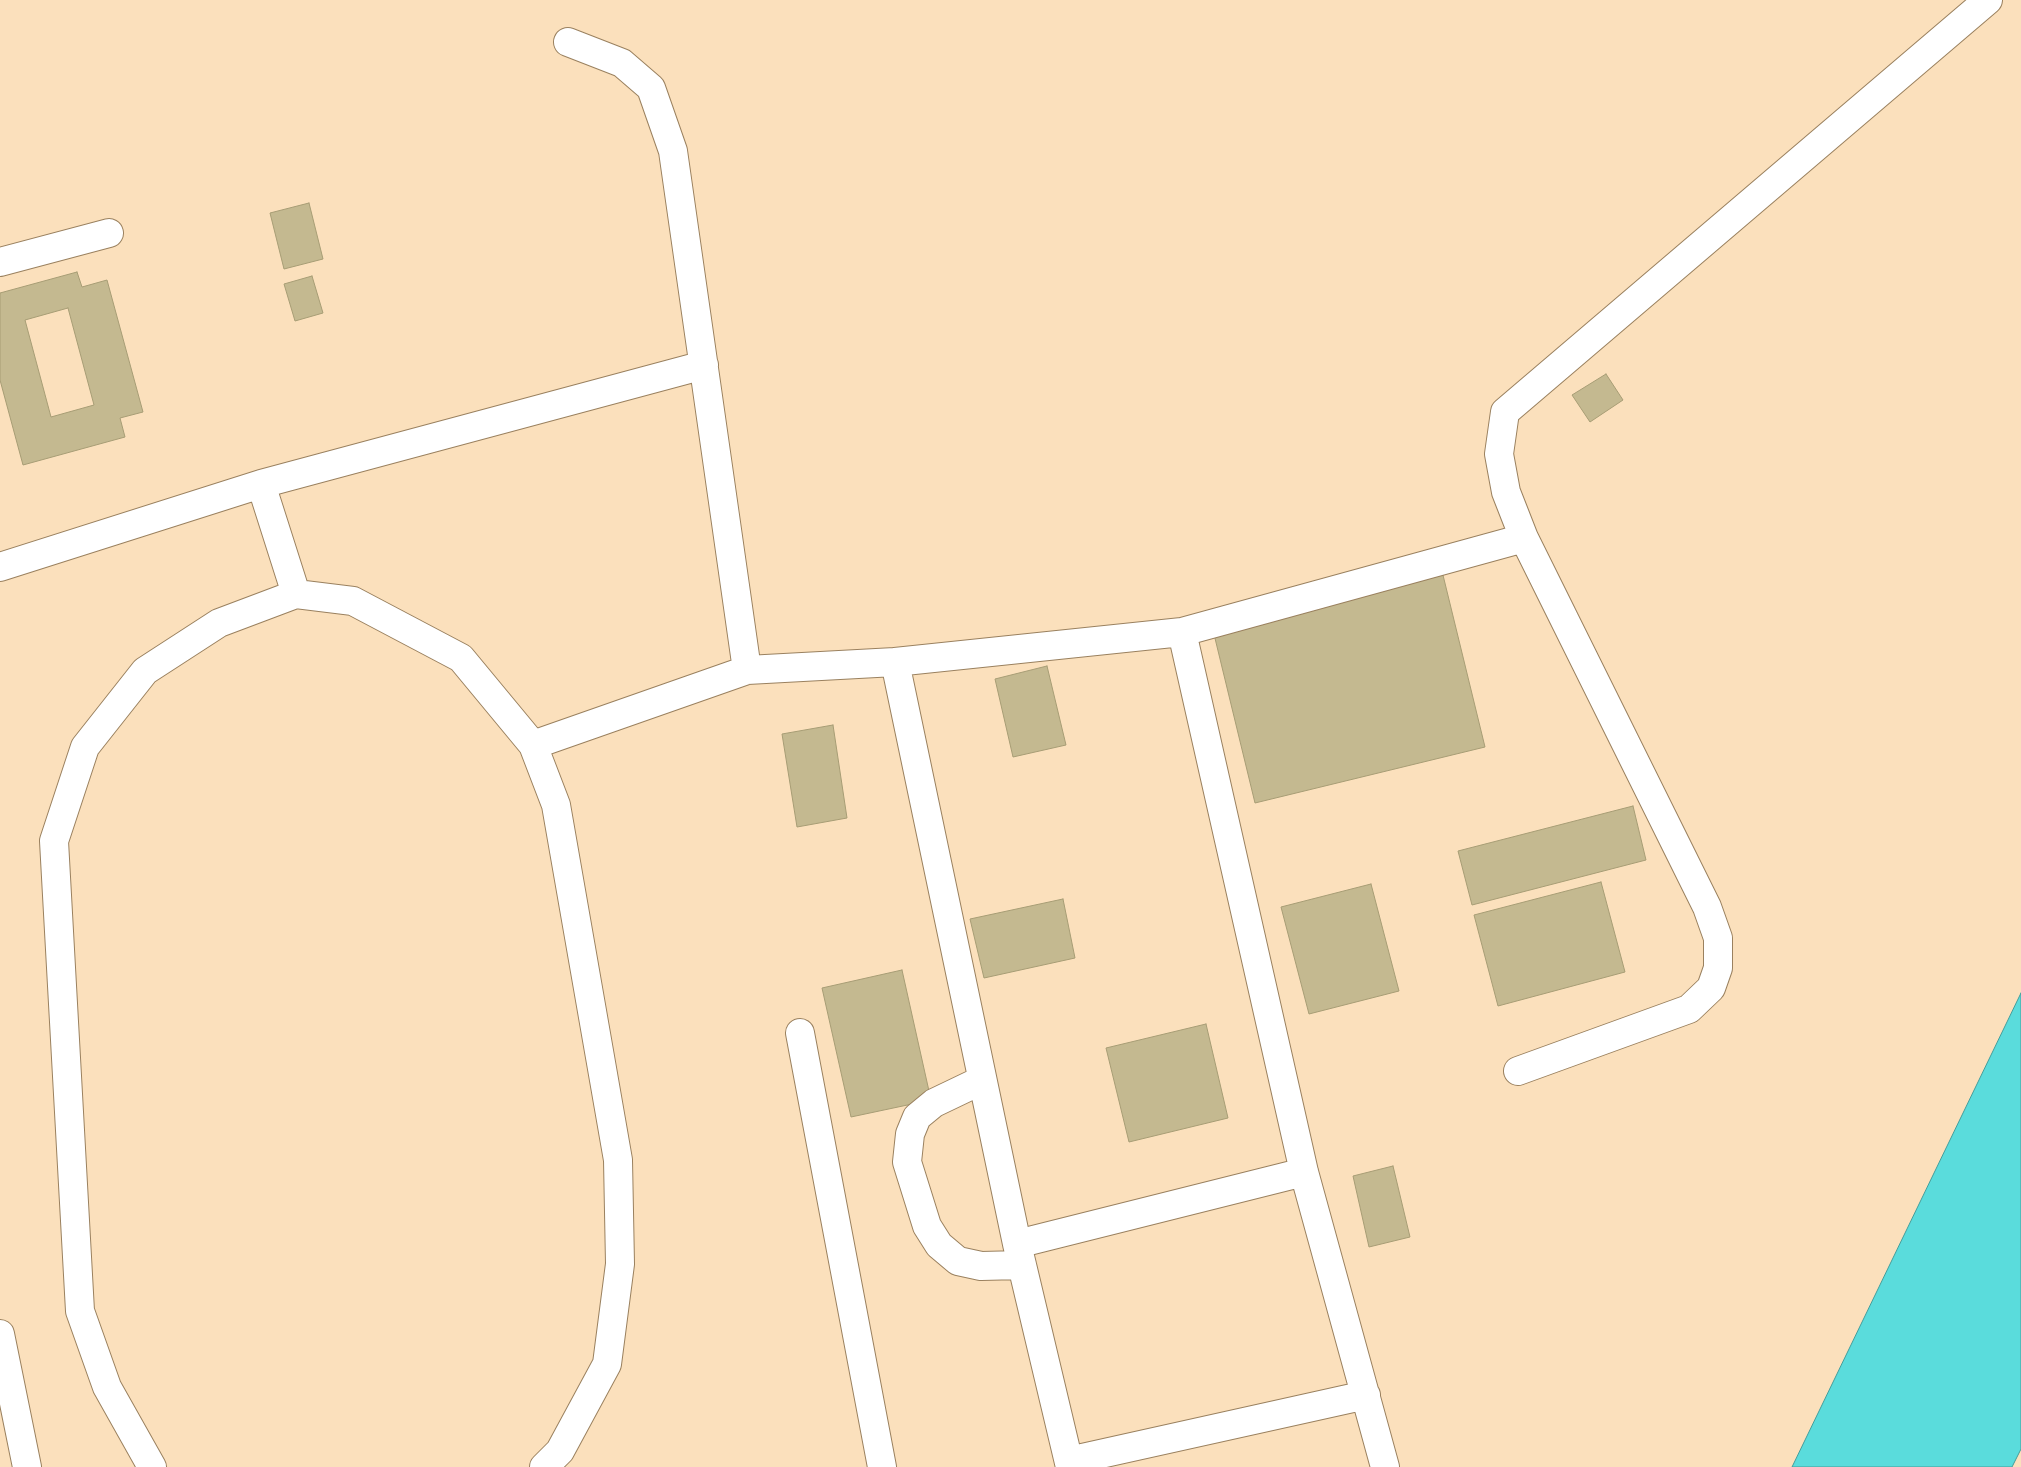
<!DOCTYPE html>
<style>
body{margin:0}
canvas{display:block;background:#fbe0bc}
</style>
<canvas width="2021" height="1467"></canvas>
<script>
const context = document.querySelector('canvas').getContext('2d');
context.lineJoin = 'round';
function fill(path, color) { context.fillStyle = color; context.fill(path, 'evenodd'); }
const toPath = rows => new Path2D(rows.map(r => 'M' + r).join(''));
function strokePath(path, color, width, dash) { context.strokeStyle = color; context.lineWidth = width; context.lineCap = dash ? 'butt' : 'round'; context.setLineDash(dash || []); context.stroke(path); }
const water = toPath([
 [2021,993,2021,1449,2012,1467,1792,1467,2021,993]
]);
const building = toPath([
 [309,203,323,259,284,269,270,213,309,203],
 [77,272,82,287,107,280,143,412,120,418,125,437,23,465,0,380,0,293,77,272],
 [68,308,94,405,51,417,25,320,68,308],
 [312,276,323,313,295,321,284,284,312,276],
 [1606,374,1623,400,1590,422,1572,395,1606,374],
 [1442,571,1485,747,1255,803,1212,626,1442,571],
 [1047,666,1066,745,1013,757,995,679,1047,666],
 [833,725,847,818,797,827,782,734,833,725],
 [1633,806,1646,860,1472,905,1458,851,1633,806],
 [1601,882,1625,972,1498,1006,1474,915,1601,882],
 [1371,884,1399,991,1309,1014,1281,907,1371,884],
 [1063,899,1075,958,984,978,970,919,1063,899],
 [902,970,931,1100,851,1117,822,988,902,970],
 [1206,1024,1228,1118,1129,1142,1106,1048,1206,1024],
 [1393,1166,1410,1237,1369,1247,1353,1176,1393,1166]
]);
const minor = toPath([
 [568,42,622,63,651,88,673,151,747,670],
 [0,262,109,233],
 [261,484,296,594],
 [0,567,261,484,704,365],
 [1182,632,1304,1172,1385,1467],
 [533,745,747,670,895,662],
 [800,1033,882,1467],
 [1518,1071,1689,1009,1711,988,1718,968,1718,938,1707,907,1524,538,1506,492,1499,454,1505,412,1988,0],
 [982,1080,934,1103,917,1117,910,1134,907,1162,927,1226,939,1245,958,1261,981,1266,1022,1265],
 [1017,1244,1304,1172],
 [0,1334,27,1467],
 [1069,1461,1366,1395],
 [152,1467,107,1387,80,1311,54,841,85,747,145,671,219,623,296,594,353,601,461,658,533,745,556,805,618,1160,620,1264,607,1364,560,1451,544,1467],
 [1070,1467,1017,1244,895,662,1182,632,1524,538]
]);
fill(water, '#5adcdc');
strokePath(water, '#459e9b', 1);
fill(building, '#c4b990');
strokePath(building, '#a79d75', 1);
strokePath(minor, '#9a815f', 30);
strokePath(minor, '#fff', 28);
</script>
